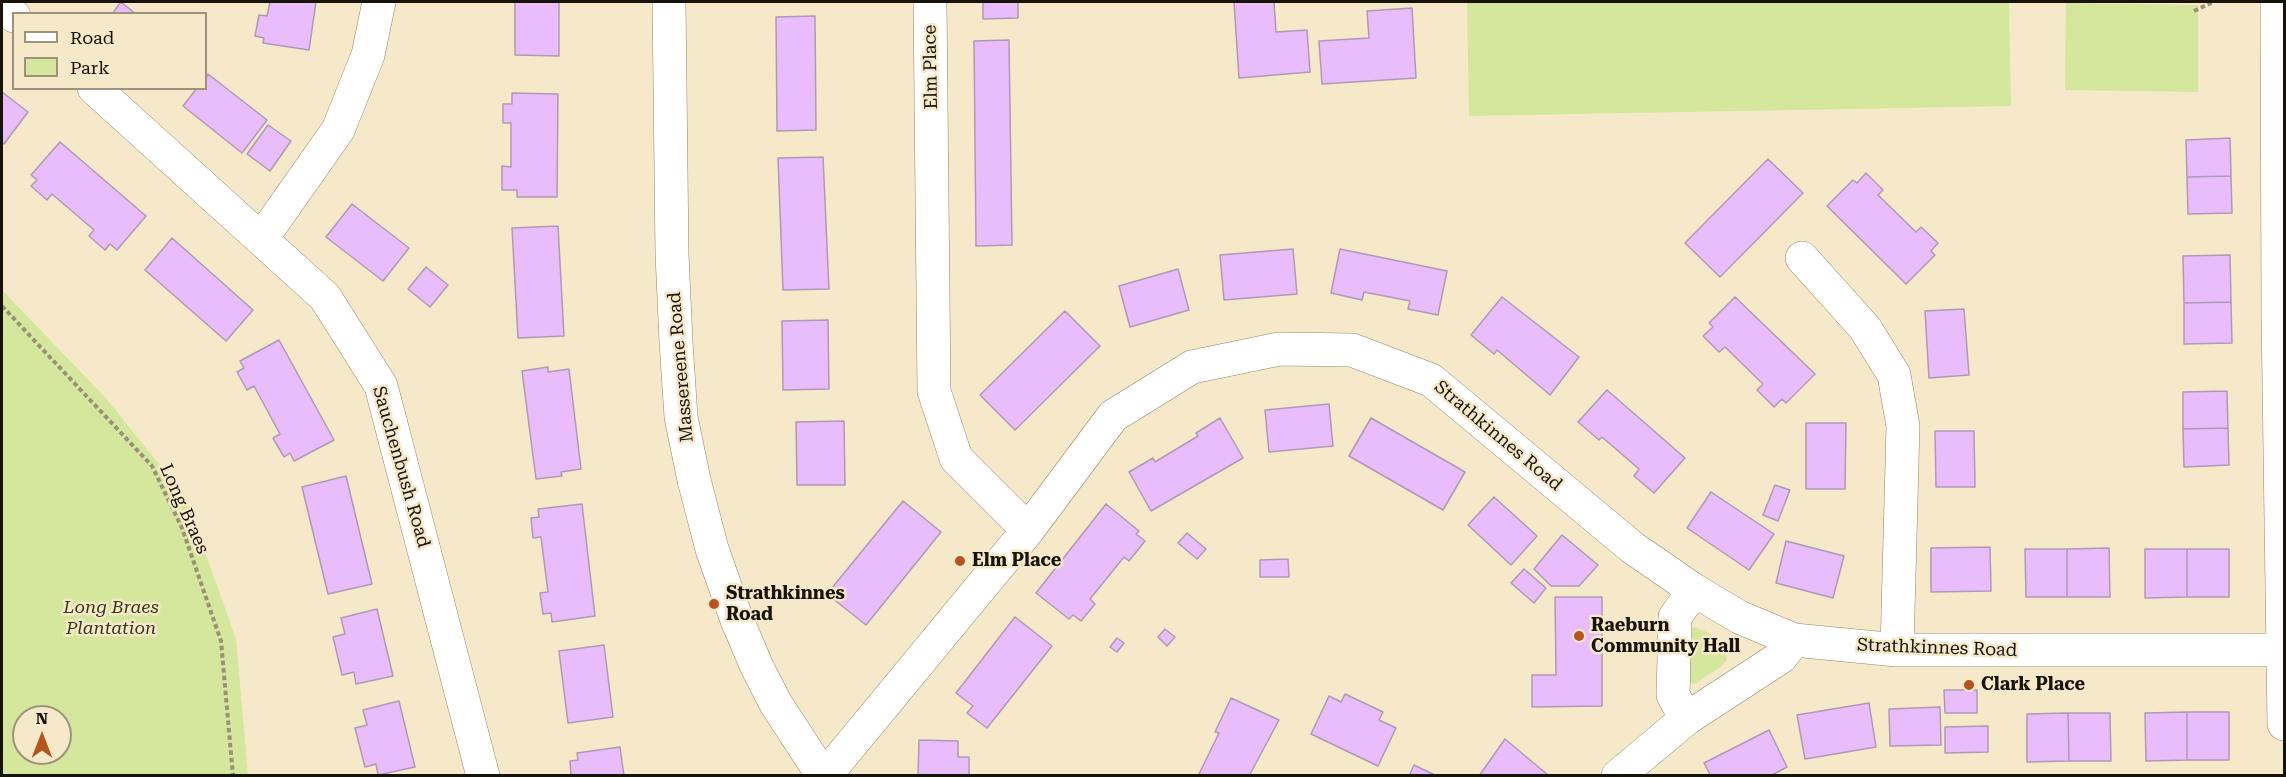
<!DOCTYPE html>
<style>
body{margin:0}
#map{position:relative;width:2286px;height:777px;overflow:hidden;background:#f6e9c9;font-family:"Roboto Serif",serif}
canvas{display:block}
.frame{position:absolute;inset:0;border:3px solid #171308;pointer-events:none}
.legend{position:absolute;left:12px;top:12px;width:195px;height:78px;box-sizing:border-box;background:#f6e9c9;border:2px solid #9d937c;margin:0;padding:8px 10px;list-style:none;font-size:18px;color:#171308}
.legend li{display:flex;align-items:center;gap:12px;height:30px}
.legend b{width:30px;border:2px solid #9d937c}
.north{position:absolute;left:12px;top:705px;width:60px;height:60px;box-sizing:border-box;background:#f6e9c9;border:2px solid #9d937c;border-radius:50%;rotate:0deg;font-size:16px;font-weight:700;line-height:24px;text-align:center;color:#171308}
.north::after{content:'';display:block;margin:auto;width:21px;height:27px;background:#b7531d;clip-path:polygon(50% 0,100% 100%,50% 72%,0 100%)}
</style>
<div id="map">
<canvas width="2286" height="777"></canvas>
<div class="frame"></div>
<ul class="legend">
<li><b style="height:8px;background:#fff"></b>Road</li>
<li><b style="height:16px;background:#d5e69d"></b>Park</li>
</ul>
<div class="north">N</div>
</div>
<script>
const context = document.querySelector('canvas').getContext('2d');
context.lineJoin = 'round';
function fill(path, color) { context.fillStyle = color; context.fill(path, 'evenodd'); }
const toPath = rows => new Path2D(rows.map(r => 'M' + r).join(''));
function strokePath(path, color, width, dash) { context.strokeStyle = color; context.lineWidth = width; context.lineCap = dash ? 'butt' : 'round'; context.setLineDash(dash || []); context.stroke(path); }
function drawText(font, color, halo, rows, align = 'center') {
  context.font = font + ' "Roboto Serif",serif'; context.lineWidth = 5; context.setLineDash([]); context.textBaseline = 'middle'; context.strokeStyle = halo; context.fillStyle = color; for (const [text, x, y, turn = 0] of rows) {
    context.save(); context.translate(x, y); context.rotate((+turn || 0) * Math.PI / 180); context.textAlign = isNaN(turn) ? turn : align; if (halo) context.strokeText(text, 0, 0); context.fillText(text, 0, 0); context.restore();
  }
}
const green = toPath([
 [1467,2,2009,2,2011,106,1469,116],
 [2066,3,2198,5,2198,92,2065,90],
 [2,290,104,396,185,496,236,639,248,775,2,775],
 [24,717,60,717,60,753,24,753],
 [1694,627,1709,633,1725,644,1727,660,1719,668,1694,684,1691,684,1689,681,1692,628]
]);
const building = toPath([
 [121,2,136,14,112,14,121,2],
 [270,2,316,2,309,50,263,43,264,38,255,36,259,15,267,16,270,2],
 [515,2,559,2,559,56,515,55,515,2],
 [983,2,1018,2,1018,18,983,19,983,2],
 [1234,2,1274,2,1276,32,1307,30,1310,72,1239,78,1234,2],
 [1412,8,1416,78,1322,84,1319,41,1369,38,1367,11,1412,8],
 [815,16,816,130,777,131,776,17,815,16],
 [1009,40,1012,245,976,246,974,41,1009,40],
 [208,74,267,120,242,153,183,106,197,88,206,88,206,78,208,74],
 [2,92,28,112,4,144,2,142,2,92],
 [512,93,558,94,557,197,517,197,517,190,502,190,502,166,511,167,511,123,503,123,503,104,512,104,512,93],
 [268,125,291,141,270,171,247,154,268,125],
 [2230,138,2231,176,2187,177,2186,140,2230,138],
 [60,142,146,216,117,250,110,244,105,250,89,236,94,230,52,194,47,200,31,186,37,180,31,175,60,142],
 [823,157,829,289,783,290,778,158,823,157],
 [1768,159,1803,193,1720,277,1685,243,1768,159],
 [1866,173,1883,190,1878,195,1916,232,1921,227,1938,243,1931,251,1935,255,1906,284,1827,206,1853,180,1857,183,1866,173],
 [2231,176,2232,213,2188,214,2187,177,2231,176],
 [352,204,409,248,383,281,326,237,352,204],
 [558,226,564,336,518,338,512,228,558,226],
 [172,238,253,310,226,341,145,270,172,238],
 [1293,249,1297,294,1224,300,1220,255,1293,249],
 [1340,249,1447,271,1438,315,1408,309,1410,301,1364,292,1362,300,1331,293,1340,249],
 [2230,255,2231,302,2184,303,2183,256,2230,255],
 [426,267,448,285,430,307,408,289,426,267],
 [1178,269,1189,310,1130,327,1119,286,1178,269],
 [1502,297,1579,357,1550,395,1497,350,1494,354,1471,335,1502,297],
 [1735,297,1815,374,1786,403,1782,399,1774,407,1757,390,1763,384,1725,347,1719,352,1703,336,1713,327,1709,323,1735,297],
 [2231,302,2232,343,2184,344,2184,303,2231,302],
 [1964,309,1969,375,1929,378,1925,311,1964,309],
 [1065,311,1100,346,1015,430,980,395,1065,311],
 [828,320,829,389,783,390,782,321,828,320],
 [279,340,334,440,294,461,290,453,284,457,273,438,280,434,254,386,247,390,237,372,244,368,240,361,279,340],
 [548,367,548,372,569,369,581,469,561,472,562,476,536,479,522,371,548,367],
 [1607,390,1685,458,1654,493,1634,476,1639,469,1602,437,1599,440,1578,422,1607,390],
 [2227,391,2228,428,2183,429,2183,392,2227,391],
 [1329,404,1333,446,1269,452,1265,410,1329,404],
 [1220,418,1243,458,1151,511,1129,472,1153,458,1155,462,1198,436,1196,433,1220,418],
 [1371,418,1465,472,1443,510,1349,456,1371,418],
 [844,421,845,485,797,485,796,422,844,421],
 [1806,423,1846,423,1845,489,1806,489,1806,423],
 [2228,428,2229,465,2184,467,2183,429,2228,428],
 [1935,431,1974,431,1975,487,1936,487,1935,431],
 [346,476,372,584,328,594,302,487,346,476],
 [1775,485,1790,490,1778,521,1763,515,1775,485],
 [1711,492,1774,534,1749,570,1687,528,1711,492],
 [1494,497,1537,536,1511,565,1468,525,1494,497],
 [903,501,941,532,866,625,827,594,903,501],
 [582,504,595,616,552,622,551,613,543,614,540,593,548,592,541,537,533,538,531,518,539,517,538,509,582,504],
 [1106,504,1139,531,1136,534,1145,541,1129,561,1124,557,1090,599,1095,604,1081,621,1073,615,1069,619,1036,593,1106,504],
 [1187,533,1206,549,1197,559,1178,543,1187,533],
 [1562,535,1598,565,1579,586,1551,586,1534,569,1562,535],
 [1786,541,1844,556,1833,598,1776,583,1786,541],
 [1990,547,1991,591,1931,592,1931,548,1990,547],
 [2109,548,2110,597,2067,597,2067,549,2109,548],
 [2025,549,2067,549,2067,597,2026,597,2025,549],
 [2145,549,2187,549,2187,597,2145,598,2145,549],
 [2187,549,2229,549,2229,597,2187,597,2187,549],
 [1288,559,1289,577,1260,577,1260,560,1288,559],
 [1524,569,1546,588,1534,603,1511,583,1524,569],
 [1555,597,1602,597,1602,706,1532,707,1532,675,1556,675,1555,597],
 [377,609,393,676,356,684,354,672,342,675,333,637,345,634,341,618,377,609],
 [1015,617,1052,646,987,728,967,713,973,706,956,693,1015,617],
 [1165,629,1175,637,1167,646,1158,637,1165,629],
 [1117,638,1124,643,1117,652,1110,647,1117,638],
 [604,645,613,717,568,723,559,651,604,645],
 [1944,690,1977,690,1977,713,1945,713,1944,690],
 [1345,694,1383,712,1379,720,1396,728,1378,766,1311,734,1329,696,1341,702,1345,694],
 [1231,698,1279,720,1249,776,1198,776,1219,733,1215,732,1231,698],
 [399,701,415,767,378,775,376,764,365,767,355,728,367,725,363,710,399,701],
 [1869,703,1876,747,1805,759,1797,715,1869,703],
 [1940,707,1941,745,1890,746,1889,709,1940,707],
 [2187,712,2229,712,2229,760,2187,760,2187,712],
 [2187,712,2187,760,2146,761,2145,713,2187,712],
 [2068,713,2069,761,2027,762,2027,714,2068,713],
 [2068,713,2110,713,2111,761,2069,761,2068,713],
 [1988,726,1988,752,1945,753,1945,727,1988,726],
 [1769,730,1787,767,1770,776,1711,776,1704,763,1769,730],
 [1505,739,1548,775,1548,776,1479,776,1505,739],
 [919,740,958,741,958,757,969,757,969,776,918,776,919,740],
 [620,747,624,776,571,776,570,761,578,760,577,753,620,747],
 [1414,765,1437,776,1409,776,1414,765]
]);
const path = toPath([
 [2194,11,2213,2],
 [2,306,152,466,182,528,221,641,233,776]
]);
const street = toPath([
 [669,2,672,254,676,342,681,417,694,480,712,549,737,620,757,667,776,704,823,776],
 [930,2,934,391,956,458,1028,530],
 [2277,2,2278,314,2284,724],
 [2,6,14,16],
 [94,88,325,297,381,386,483,776],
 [262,238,338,130,368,55,379,2],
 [1802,258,1865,328,1894,375,1903,426,1897,650],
 [1686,719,1673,695,1675,617,1694,590],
 [825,776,1028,530,1113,416,1192,367,1279,349,1352,350,1431,380,1633,548,1694,590,1739,617,1794,640,1897,650,2284,650],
 [1618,776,1686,719,1781,657,1794,640]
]);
const markers = [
 [960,561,6,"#b7531d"],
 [714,604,6,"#b7531d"],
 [1579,636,6,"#b7531d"],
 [1969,685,6,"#b7531d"]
];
const streetNames = [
 ["Elm Place",931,67,-91],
 ["Massereene Road",681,367,-95],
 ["Strathkinnes Road",1498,436,40],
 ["Sauchenbush Road",401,467,74],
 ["Long Braes",184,509,66],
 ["Strathkinnes Road",1937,648,2]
];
const poiNames = [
 ["Elm Place",972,561],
 ["Strathkinnes",726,594],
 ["Road",726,615],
 ["Raeburn",1591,626],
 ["Community Hall",1591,647],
 ["Clark Place",1981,685]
];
const parkNames = [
 ["Long Braes",111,608],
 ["Plantation",111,629]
];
fill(green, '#d5e69d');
fill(building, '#e9bdfc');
strokePath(building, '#ad9ab5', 1.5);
strokePath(street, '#928669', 34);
strokePath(path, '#9a9079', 4, [4.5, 3]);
strokePath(street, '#fff', 33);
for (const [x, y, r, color] of markers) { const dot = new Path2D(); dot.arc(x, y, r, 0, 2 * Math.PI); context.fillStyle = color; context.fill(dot); strokePath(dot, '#f6e9c9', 2); }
drawText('18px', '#171308', '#f6e9c9', streetNames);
drawText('bold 18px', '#171308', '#f6e9c9', poiNames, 'left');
drawText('italic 18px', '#333b14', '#f6e9c9', parkNames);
</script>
